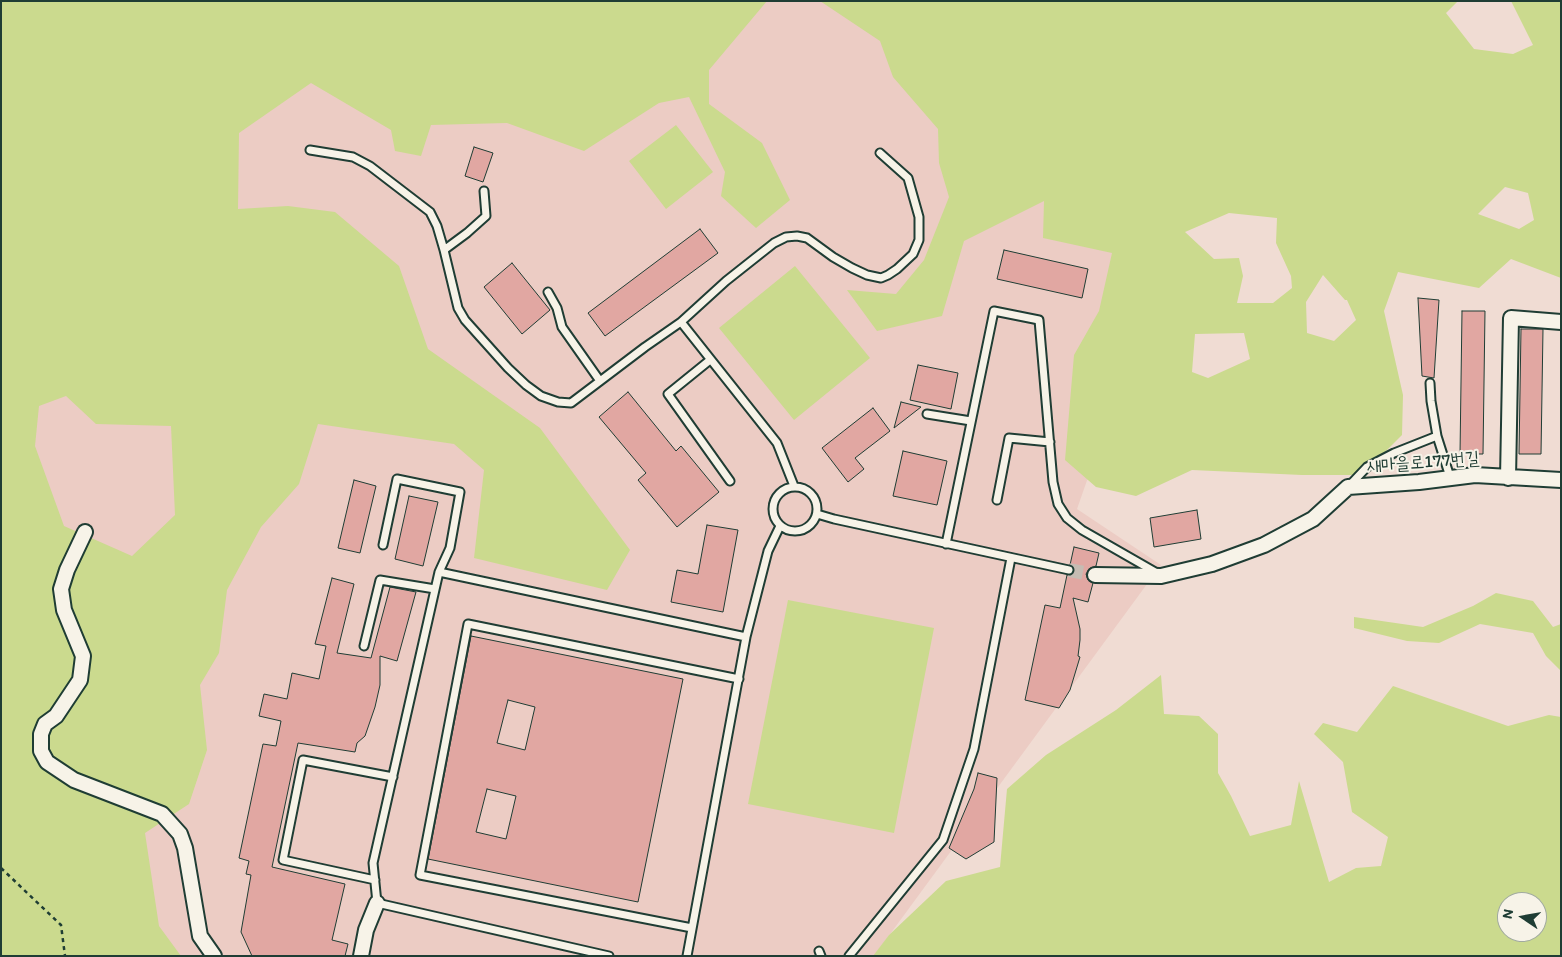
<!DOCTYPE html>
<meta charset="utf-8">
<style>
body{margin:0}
#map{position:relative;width:1562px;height:957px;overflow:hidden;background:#f0dcd3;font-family:Itim,sans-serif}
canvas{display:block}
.frame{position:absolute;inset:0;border:2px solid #1f3d34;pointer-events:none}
.north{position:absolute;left:1497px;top:892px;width:50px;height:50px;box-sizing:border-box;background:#f7f3e8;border:1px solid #a1aaa0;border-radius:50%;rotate:282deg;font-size:14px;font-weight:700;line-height:20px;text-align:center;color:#1f3d34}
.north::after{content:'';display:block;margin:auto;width:18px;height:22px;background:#1f3d34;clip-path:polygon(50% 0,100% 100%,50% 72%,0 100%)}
</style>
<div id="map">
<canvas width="1562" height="957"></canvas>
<div class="frame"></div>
<div class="north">N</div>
</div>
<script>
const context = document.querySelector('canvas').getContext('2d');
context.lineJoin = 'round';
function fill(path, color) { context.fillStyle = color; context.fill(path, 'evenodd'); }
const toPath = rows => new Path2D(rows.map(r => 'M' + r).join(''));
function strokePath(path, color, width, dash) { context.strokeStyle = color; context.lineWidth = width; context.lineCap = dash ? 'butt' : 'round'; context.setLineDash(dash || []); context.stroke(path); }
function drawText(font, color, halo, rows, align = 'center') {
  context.font = font + ' Itim,"Poor Story",sans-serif'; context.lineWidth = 4; context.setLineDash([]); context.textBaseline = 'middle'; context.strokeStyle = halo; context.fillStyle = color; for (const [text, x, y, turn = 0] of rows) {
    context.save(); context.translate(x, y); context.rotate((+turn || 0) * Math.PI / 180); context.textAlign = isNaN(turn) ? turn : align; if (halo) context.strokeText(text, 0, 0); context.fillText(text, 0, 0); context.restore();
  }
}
const built = toPath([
 [1,1,1190,1,1106,426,1077,509,1161,565,874,956,98,956,41,871]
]);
const green = toPath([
 [1,1,767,1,709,70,709,104,762,143,790,200,756,228,721,196,725,172,689,97,659,103,584,151,507,123,431,125,421,156,395,151,391,130,311,83,239,133,238,209,288,206,335,212,399,266,428,349,540,428,630,550,607,590,474,558,484,470,454,444,318,424,299,484,261,527,227,590,219,653,200,685,207,750,189,804,145,833,159,926,181,956,1,956],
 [66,396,96,424,171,426,175,515,132,556,64,526,35,446,39,406],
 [820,1,1458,1,1446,13,1474,49,1513,54,1533,45,1511,1,1561,1,1561,278,1511,259,1479,288,1398,272,1384,311,1403,395,1402,435,1362,475,1302,475,1192,470,1136,496,1096,487,1065,460,1074,355,1099,311,1112,253,1043,238,1044,201,964,241,942,316,877,331,847,290,896,294,924,260,949,197,939,163,938,129,893,77,880,41],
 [1505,187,1528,193,1534,220,1519,229,1478,214],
 [1229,213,1277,218,1276,243,1291,276,1292,288,1273,303,1237,303,1243,276,1239,258,1214,259,1185,232],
 [1323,275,1345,300,1347,300,1356,320,1334,341,1307,333,1306,302],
 [1244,333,1250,359,1208,378,1192,372,1195,334],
 [676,125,713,172,666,209,629,161],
 [795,266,870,358,794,420,719,328],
 [1496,593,1533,601,1553,627,1561,624,1561,671,1546,656,1533,633,1480,624,1439,643,1407,641,1354,628,1354,617,1423,627,1473,606],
 [788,600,934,628,894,833,748,804],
 [1161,675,1164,714,1199,716,1218,734,1218,773,1231,796,1250,836,1291,825,1299,781,1329,882,1356,868,1381,866,1388,837,1352,812,1343,762,1314,734,1323,723,1357,732,1393,686,1508,726,1549,715,1561,717,1561,956,873,956,889,935,946,881,1000,867,1007,789,1046,755,1116,710],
 [1507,902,1537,902,1537,932,1507,932]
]);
const building = toPath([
 [474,147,493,153,483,182,465,176,474,147],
 [700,229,718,253,605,336,588,313,700,229],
 [1004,250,1088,269,1082,298,997,279,1004,250],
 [512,263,550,310,522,334,484,287,512,263],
 [1418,298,1439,300,1434,378,1422,376,1418,298],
 [1462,311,1485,311,1483,454,1460,454,1462,311],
 [1521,329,1543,329,1541,454,1519,454,1521,329],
 [918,365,958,373,951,409,910,400,918,365],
 [628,392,676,451,681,446,719,492,677,527,638,480,646,473,599,417,628,392],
 [901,402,921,407,894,428,901,402],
 [873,408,890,431,855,458,864,469,848,482,822,448,873,408],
 [903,451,947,461,937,505,893,496,903,451],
 [354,480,376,486,360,553,338,548,354,480],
 [409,496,438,502,423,566,395,559,409,496],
 [1197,510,1201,539,1154,547,1150,518,1197,510],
 [707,525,738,530,723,612,671,602,677,570,698,574,707,525],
 [1074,547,1099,553,1096,566,1090,568,1086,574,1088,580,1093,583,1088,602,1073,598,1080,629,1080,640,1078,656,1080,657,1070,690,1059,708,1025,700,1045,605,1060,608,1067,575,1071,575,1074,572,1074,568,1070,565,1074,547],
 [332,578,354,584,337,653,371,658,390,587,416,592,397,661,380,656,380,685,375,707,365,736,357,743,355,752,298,743,272,867,345,884,332,940,348,944,345,956,252,956,241,932,251,875,246,874,249,861,239,858,263,744,276,746,281,721,259,716,264,694,287,699,292,673,319,679,326,646,315,644,332,578],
 [471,636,683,679,638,902,428,859,471,636],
 [508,700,535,707,525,750,497,743,508,700],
 [487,789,516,796,506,839,476,832,487,789],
 [978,773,997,778,994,842,966,859,949,848,974,789,978,773]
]);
const streetTunnel = toPath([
 [1069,570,1095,575]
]);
const path = toPath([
 [1,868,61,925,65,956]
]);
const lane = toPath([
 [310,150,353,157,370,166,430,212,437,226,444,250,458,308,465,320,508,368,526,385,541,396,558,402,571,403,645,347,681,322,777,443,794,486],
 [444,250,467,233,486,216,484,191],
 [548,292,557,308,562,327,600,381],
 [681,322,726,281,774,243,786,237,797,236,807,238,833,257,852,268,867,275,881,278,888,275,897,269,913,254,919,240,919,217,908,178,880,153],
 [710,360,668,394,730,481],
 [1430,383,1431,401,1437,436,1450,477],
 [927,414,971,421],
 [1349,486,1367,467,1394,453,1437,436],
 '773 509a22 22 0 1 1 44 0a22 22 0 1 1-44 0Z',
 [997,500,1009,438,1050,442],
 [817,514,834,519,1069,570],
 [946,544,994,311,1039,320,1053,482,1058,504,1067,518,1082,530,1157,573],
 [383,545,397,479,460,492,450,548,439,572],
 [364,646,380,580,435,589],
 [375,880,283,860,303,760,393,777],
 [692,928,420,875,468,624,739,679],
 [819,951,821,956],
 [609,956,377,903,373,863,439,572,746,637],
 [687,956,746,637,768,551,780,526],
 [849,956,943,840,974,749,1011,558]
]);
const street = toPath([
 [1508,478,1511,318,1561,322],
 [85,532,67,570,61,589,64,610,83,656,80,680,56,716,45,724,41,734,41,751,47,762,74,780,162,814,180,834,185,848,200,936,214,956],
 [1095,575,1161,576,1212,564,1264,545,1313,519,1348,487,1419,482,1475,475,1561,480],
 [361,956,366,930,377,903]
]);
const streetNames = [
 ["새마을로177번길",1423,463,-4]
];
fill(built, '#ecccc4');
fill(green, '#cbda8e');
fill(building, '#e1a7a2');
strokePath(building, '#1f3d34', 1);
strokePath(streetTunnel, '#c6bcb3', 14, [14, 7]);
strokePath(lane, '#1f3d34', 11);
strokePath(street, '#1f3d34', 18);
strokePath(path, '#1f3d34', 2.5, [4, 4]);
strokePath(lane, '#f7f3e8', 7);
strokePath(street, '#f7f3e8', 14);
drawText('18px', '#1f3d34', '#f7f3e8', streetNames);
</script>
